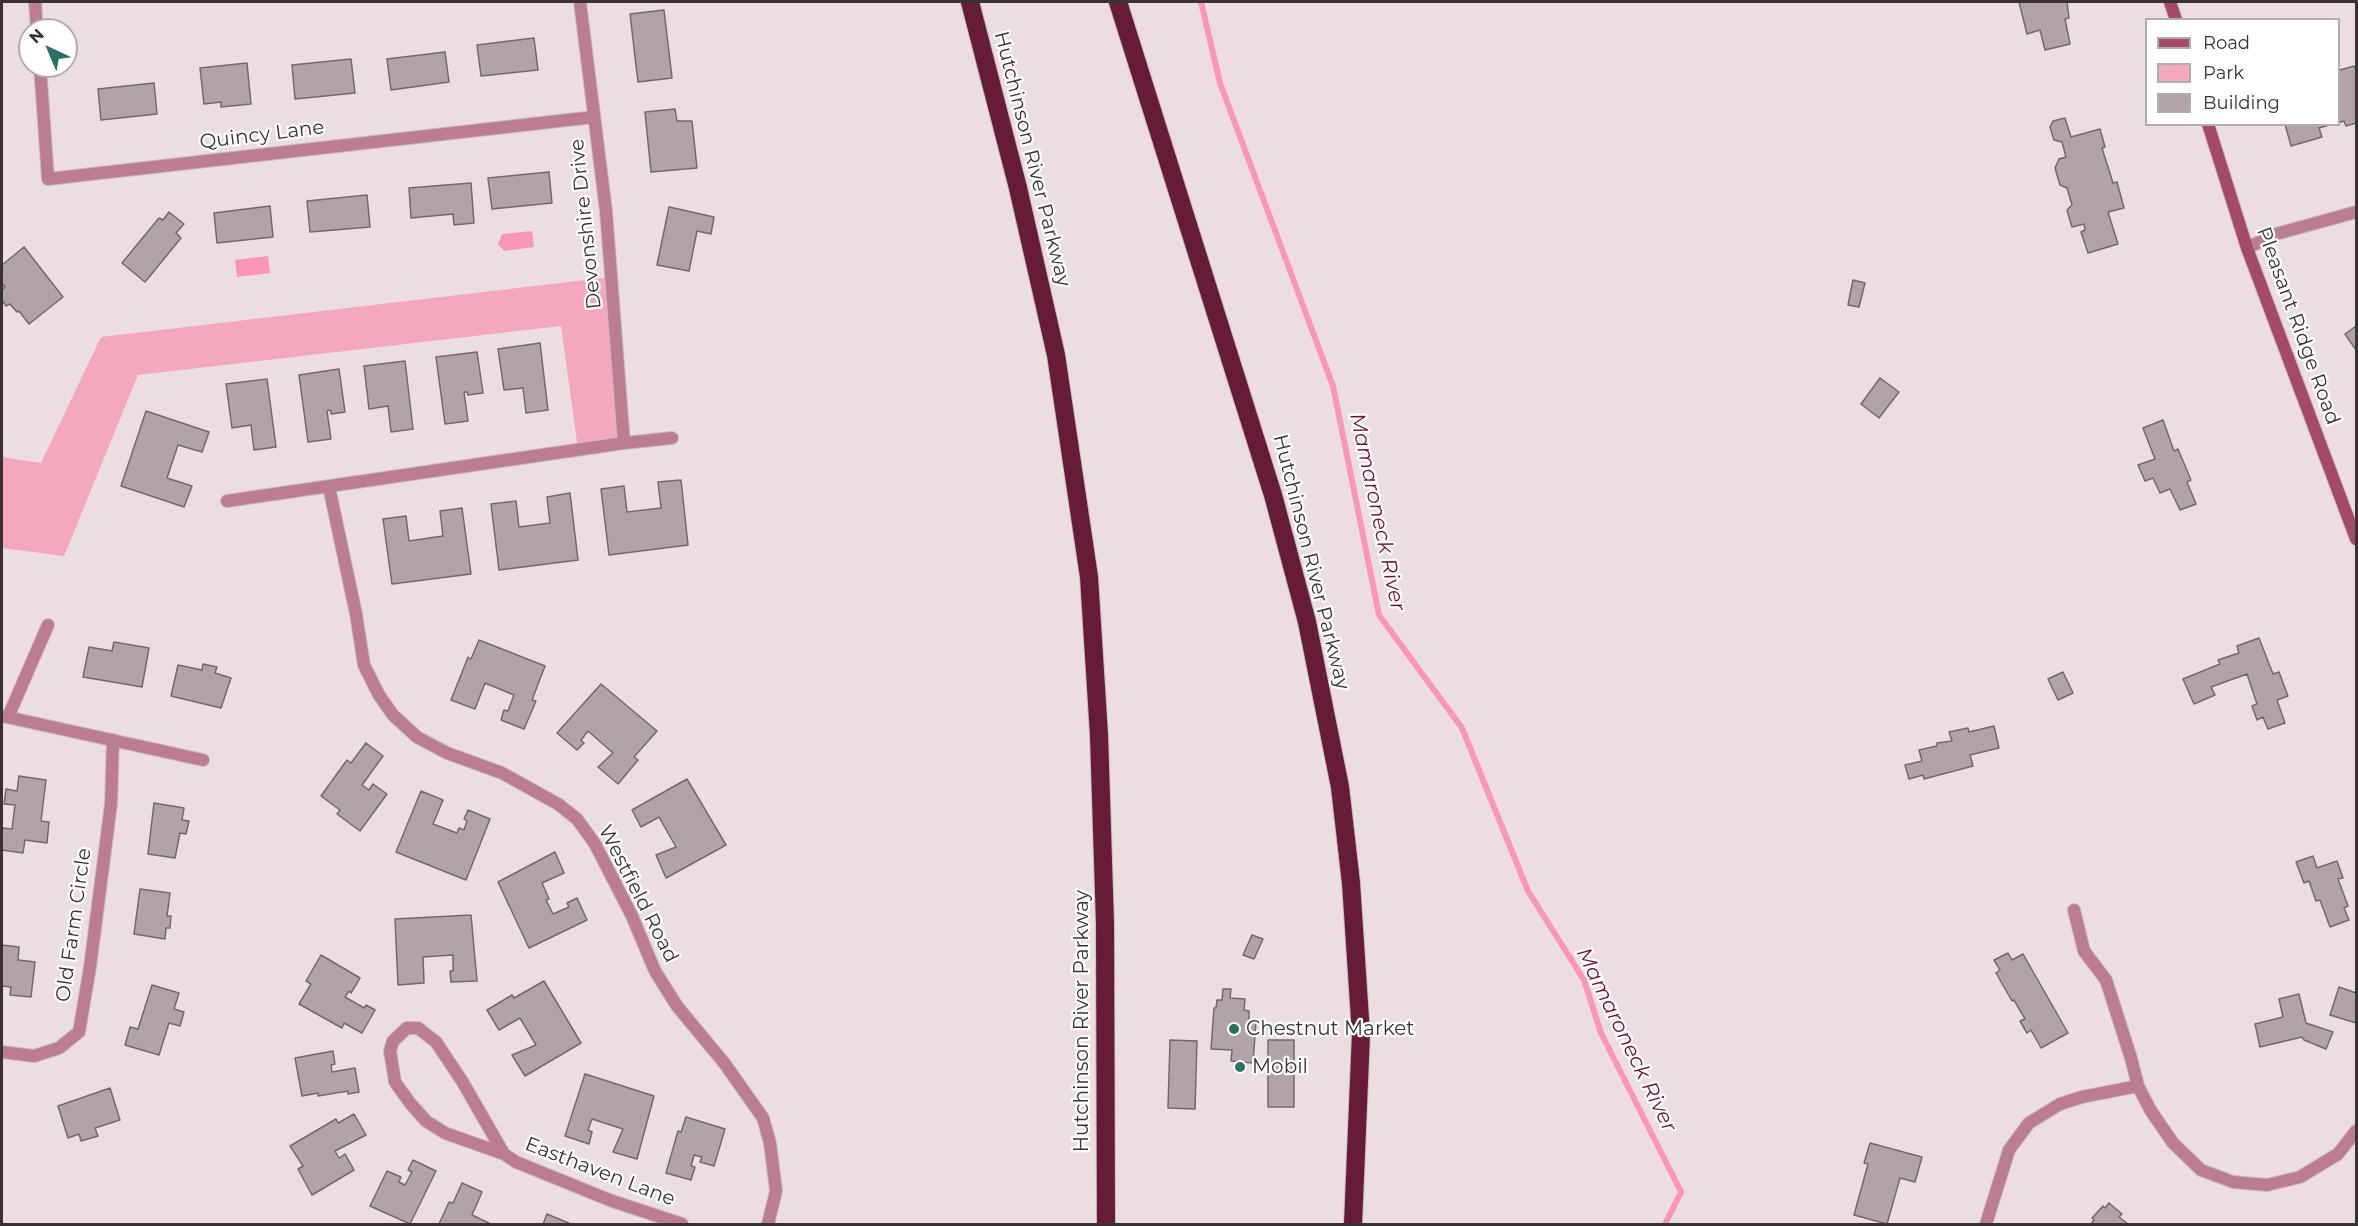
<!DOCTYPE html>
<style>
body{margin:0}
#map{position:relative;width:2358px;height:1226px;overflow:hidden;background:#ecdde1;font-family:Montserrat,sans-serif}
canvas{display:block}
.frame{position:absolute;inset:0;border:3px solid #393234;pointer-events:none}
.legend{position:absolute;left:2145px;top:18px;width:195px;height:108px;box-sizing:border-box;background:#fff;border:2px solid #b0adae;margin:0;padding:8px 10px;list-style:none;font-size:18px;color:#393234}
.legend li{display:flex;align-items:center;gap:12px;height:30px}
.legend b{width:30px;border:2px solid #b0adae}
.north{position:absolute;left:18px;top:18px;width:60px;height:60px;box-sizing:border-box;background:#fff;border:2px solid #b0adae;border-radius:50%;rotate:316deg;font-size:16px;font-weight:700;line-height:24px;text-align:center;color:#393234}
.north::after{content:'';display:block;margin:auto;width:21px;height:27px;background:#2b7064;clip-path:polygon(50% 0,100% 100%,50% 72%,0 100%)}
</style>
<div id="map">
<canvas width="2358" height="1226"></canvas>
<div class="frame"></div>
<ul class="legend">
<li><b style="height:8px;background:#a54969"></b>Road</li>
<li><b style="height:16px;background:#f3a8be"></b>Park</li>
<li><b style="height:16px;background:#b2a3a7"></b>Building</li>
</ul>
<div class="north">N</div>
</div>
<script>
const context = document.querySelector('canvas').getContext('2d');
context.lineJoin = 'round';
function fill(path, color) { context.fillStyle = color; context.fill(path, 'evenodd'); }
const toPath = rows => new Path2D(rows.map(r => 'M' + r).join(''));
function strokePath(path, color, width, dash) { context.strokeStyle = color; context.lineWidth = width; context.lineCap = dash ? 'butt' : 'round'; context.setLineDash(dash || []); context.stroke(path); }
function drawText(font, color, halo, rows, align = 'center') {
  context.font = font + ' Montserrat,sans-serif'; context.lineWidth = 4.5; context.setLineDash([]); context.textBaseline = 'middle'; context.strokeStyle = halo; context.fillStyle = color; for (const [text, x, y, turn = 0] of rows) {
    context.save(); context.translate(x, y); context.rotate((+turn || 0) * Math.PI / 180); context.textAlign = isNaN(turn) ? turn : align; if (halo) context.strokeText(text, 0, 0); context.fillText(text, 0, 0); context.restore();
  }
}
const green = toPath([
 [611,277,624,443,578,449,561,326,138,375,64,556,2,548,2,457,41,463,101,337]
]);
const water = toPath([
 [532,231,534,247,504,251,498,244,502,234],
 [268,256,270,273,237,277,235,260]
]);
const stream = toPath([
 [1201,2,1220,83,1333,386,1379,615,1462,728,1528,891,1584,980,1601,1033,1681,1192,1665,1224]
]);
const building = toPath([
 [2019,2,2067,2,2069,18,2065,19,2070,44,2045,50,2040,30,2027,34,2019,2],
 [664,10,672,78,638,82,630,14,664,10],
 [534,38,538,70,481,76,477,45,534,38],
 [445,52,449,82,391,90,387,59,445,52],
 [351,59,355,93,295,99,292,65,351,59],
 [247,63,251,104,221,107,221,102,204,104,200,68,247,63],
 [2338,66,2340,70,2354,66,2355,68,2356,68,2356,123,2346,126,2344,121,2338,123,2338,66],
 [154,83,157,114,101,120,98,89,154,83],
 [675,109,677,121,692,121,697,168,651,172,645,112,675,109],
 [2065,118,2071,137,2100,129,2105,147,2102,148,2113,183,2117,182,2124,208,2108,212,2118,244,2088,253,2081,232,2085,230,2084,224,2072,227,2067,210,2072,205,2067,188,2060,185,2055,168,2059,159,2066,157,2062,142,2054,140,2050,127,2053,121,2065,118],
 [2285,124,2333,124,2319,128,2322,137,2291,146,2285,124],
 [549,172,552,203,492,209,488,178,549,172],
 [471,183,474,223,454,225,453,214,411,218,409,188,471,183],
 [367,195,370,227,310,232,307,201,367,195],
 [270,206,273,237,217,243,214,213,270,206],
 [669,207,714,217,711,234,697,231,689,271,657,265,669,207],
 [169,212,184,224,176,233,181,238,145,282,122,263,159,218,163,220,169,212],
 [24,247,63,297,29,324,19,311,17,312,10,304,6,306,2,300,2,290,5,287,2,283,2,265,24,247],
 [1853,280,1865,283,1859,307,1848,305,1853,280],
 [2356,326,2356,350,2345,334,2356,326],
 [540,343,548,410,526,413,523,388,504,390,498,349,540,343],
 [477,352,483,393,468,395,467,392,464,392,468,421,445,424,436,357,477,352],
 [405,361,413,429,391,432,388,406,369,409,364,366,405,361],
 [339,369,345,412,331,414,331,410,327,411,331,439,308,442,299,375,339,369],
 [1880,378,1899,392,1879,418,1861,404,1880,378],
 [267,379,276,447,254,450,251,425,232,428,226,384,267,379],
 [146,411,209,432,202,452,178,445,167,478,192,486,184,507,121,486,146,411],
 [2163,420,2174,451,2178,449,2191,480,2187,482,2196,504,2180,510,2170,489,2160,493,2153,478,2145,481,2138,465,2155,459,2143,428,2163,420],
 [681,480,688,545,609,555,601,489,624,486,627,512,661,508,658,482,681,480],
 [570,493,578,560,499,570,491,504,516,501,519,527,550,523,547,497,570,493],
 [462,508,471,574,392,584,383,519,406,516,409,541,443,536,440,511,462,508],
 [2259,638,2273,674,2279,672,2288,696,2277,700,2285,723,2268,729,2263,717,2257,720,2252,706,2257,704,2247,674,2211,687,2215,695,2194,704,2183,679,2220,664,2218,660,2239,653,2237,646,2259,638],
 [479,640,545,666,532,700,536,701,524,729,501,720,504,710,508,711,514,695,485,683,475,709,451,700,468,657,471,659,479,640],
 [114,642,149,648,142,687,83,677,89,647,112,651,114,642],
 [203,664,217,667,215,673,231,678,221,708,171,696,178,665,202,670,203,664],
 [2063,672,2073,693,2058,700,2048,679,2063,672],
 [601,684,657,731,634,757,638,760,618,784,598,767,613,753,588,731,581,740,584,743,577,750,557,733,601,684],
 [1994,726,1999,748,1970,755,1973,766,1924,779,1923,775,1909,779,1905,765,1922,761,1919,750,1937,746,1937,743,1952,741,1949,732,1968,728,1969,732,1994,726],
 [366,743,383,756,362,785,369,790,373,784,387,794,360,831,337,814,340,810,321,796,347,760,351,763,366,743],
 [19,776,46,780,41,821,49,822,47,843,25,840,23,853,2,850,2,828,12,829,15,805,4,804,6,789,17,791,19,776],
 [687,779,726,845,666,878,656,855,676,847,659,817,641,827,632,810,687,779],
 [421,791,443,800,433,824,457,833,459,828,464,830,467,821,464,819,468,810,490,819,466,880,396,852,421,791],
 [154,803,184,808,182,820,189,821,186,834,180,833,175,858,148,854,154,803],
 [555,852,564,873,542,883,549,899,546,900,553,914,569,907,567,903,577,898,587,920,529,948,498,882,555,852],
 [2313,856,2317,868,2337,861,2343,878,2338,879,2348,906,2344,908,2349,920,2330,927,2320,900,2316,901,2309,881,2304,883,2296,862,2313,856],
 [140,889,170,893,167,916,171,916,170,928,166,928,165,939,134,934,140,889],
 [471,915,477,981,451,982,450,971,453,971,453,955,423,957,424,983,398,985,395,919,471,915],
 [1252,935,1263,939,1254,959,1243,955,1252,935],
 [2,945,19,947,18,960,35,962,31,997,10,995,11,987,2,986,2,945],
 [2008,953,2012,960,2023,954,2068,1033,2041,1048,2031,1030,2027,1033,2020,1021,2025,1019,2014,1000,2012,1001,1996,973,2000,970,1994,960,2008,953],
 [321,955,360,978,351,993,349,991,345,997,364,1008,366,1005,375,1010,362,1033,344,1023,342,1028,299,1004,311,984,306,981,321,955],
 [544,981,581,1043,525,1076,512,1055,536,1045,520,1018,499,1030,487,1010,512,995,514,998,544,981],
 [152,985,179,993,174,1009,184,1012,180,1026,169,1023,159,1055,125,1045,130,1027,138,1029,152,985],
 [2339,987,2356,993,2356,1023,2330,1015,2339,987],
 [1223,989,1231,989,1230,998,1245,999,1244,1010,1249,1011,1249,1021,1256,1022,1253,1063,1231,1061,1232,1050,1211,1049,1214,1008,1216,1008,1217,1000,1222,1000,1223,989],
 [2299,994,2306,1023,2333,1032,2326,1049,2304,1040,2302,1037,2260,1047,2255,1024,2283,1017,2279,999,2299,994],
 [1170,1040,1197,1041,1195,1109,1168,1108,1170,1040],
 [1268,1040,1294,1040,1294,1107,1268,1107,1268,1040],
 [333,1051,335,1064,331,1065,332,1072,355,1068,359,1092,348,1094,348,1091,318,1096,318,1093,302,1096,295,1058,333,1051],
 [585,1074,654,1096,637,1159,613,1152,623,1129,592,1119,588,1130,592,1132,589,1144,565,1136,585,1074],
 [110,1088,120,1120,95,1128,98,1136,81,1141,79,1134,68,1138,58,1106,110,1088],
 [354,1114,366,1135,335,1151,339,1158,345,1154,354,1170,312,1195,298,1169,303,1166,290,1146,336,1119,338,1123,354,1114],
 [686,1117,725,1129,714,1166,700,1162,702,1157,694,1155,691,1166,695,1167,691,1180,666,1173,678,1131,681,1132,686,1117],
 [1870,1143,1922,1157,1915,1182,1900,1178,1887,1224,1854,1215,1868,1164,1864,1163,1870,1143],
 [413,1160,436,1171,410,1224,370,1206,387,1171,401,1177,399,1182,405,1185,412,1172,408,1170,413,1160],
 [462,1183,482,1192,472,1215,491,1224,439,1224,449,1202,453,1203,462,1183],
 [2109,1203,2122,1214,2119,1217,2128,1224,2091,1224,2094,1220,2092,1218,2103,1206,2105,1208,2109,1203],
 [547,1214,571,1224,543,1224,547,1214]
]);
const street = toPath([
 [35,2,37,30],
 [580,2,606,211,624,443],
 [40,66,48,179,594,117],
 [2247,248,2276,234,2356,212],
 [329,487,356,614,364,665,379,695,393,715,417,737,447,753,502,773,558,804,577,819,595,844,632,916,655,971,677,1006,725,1064,763,1118,770,1143,776,1191,768,1224],
 [227,501,624,443,672,438],
 [2,716,203,760],
 [8,717,48,625],
 [2074,910,2084,951,2106,980,2131,1058,2138,1086,2151,1111,2173,1143,2201,1170,2233,1182,2267,1185,2300,1177,2338,1154,2356,1131],
 [407,1028,418,1028,436,1042,462,1081,504,1154,445,1133,426,1121,410,1103,395,1082,390,1051,393,1041,407,1028],
 [2,1052,34,1056,59,1048,79,1032,90,967,111,804,113,740],
 [504,1154,516,1162,612,1201,682,1224],
 [1986,1224,2009,1150,2029,1123,2060,1104,2082,1097,2138,1086]
]);
const secondary = toPath([
 [2170,2,2176,20],
 [2208,124,2247,248,2356,539]
]);
const highway = toPath([
 [970,2,1018,188,1056,355,1089,577,1099,735,1105,924,1106,1224],
 [1118,2,1273,495,1307,622,1340,787,1351,883,1361,1034,1353,1224]
]);
const markers = [
 [1234,1029,6,"#2b7064"],
 [1240,1067,6,"#2b7064"]
];
const streetNames = [
 ["Quincy Lane",262,135,-7],
 ["Hutchinson River Parkway",1032,159,76],
 ["Devonshire Drive",586,224,-96],
 ["Pleasant Ridge Road",2298,326,70],
 ["Hutchinson River Parkway",1311,562,76],
 ["Westfield Road",638,894,63],
 ["Old Farm Circle",74,925,-82],
 ["Hutchinson River Parkway",1082,1021,-90],
 ["Easthaven Lane",600,1172,21]
];
const poiNames = [
 ["Chestnut Market",1246,1029],
 ["Mobil",1252,1067]
];
const waterNames = [
 ["Mamaroneck River",1377,512,78],
 ["Mamaroneck River",1626,1040,64]
];
fill(green, '#f3a8be');
fill(water, '#fa96b6');
strokePath(stream, '#fa96b6', 6);
fill(building, '#b2a3a7');
strokePath(building, '#75686b', 1.5);
strokePath(street, '#c8bbbe', 14);
strokePath(secondary, '#c8bbbe', 14);
strokePath(highway, '#c8bbbe', 20);
strokePath(street, '#bd7d90', 12);
strokePath(secondary, '#a54969', 12);
strokePath(highway, '#661b39', 18);
for (const [x, y, r, color] of markers) { const dot = new Path2D(); dot.arc(x, y, r, 0, 2 * Math.PI); context.fillStyle = color; context.fill(dot); strokePath(dot, '#fff', 2); }
drawText('20px', '#393234', '#fff', streetNames);
drawText('20px', '#393234', '#fff', poiNames, 'left');
drawText('italic 21px', '#6c153a', '#fff', waterNames);
</script>
